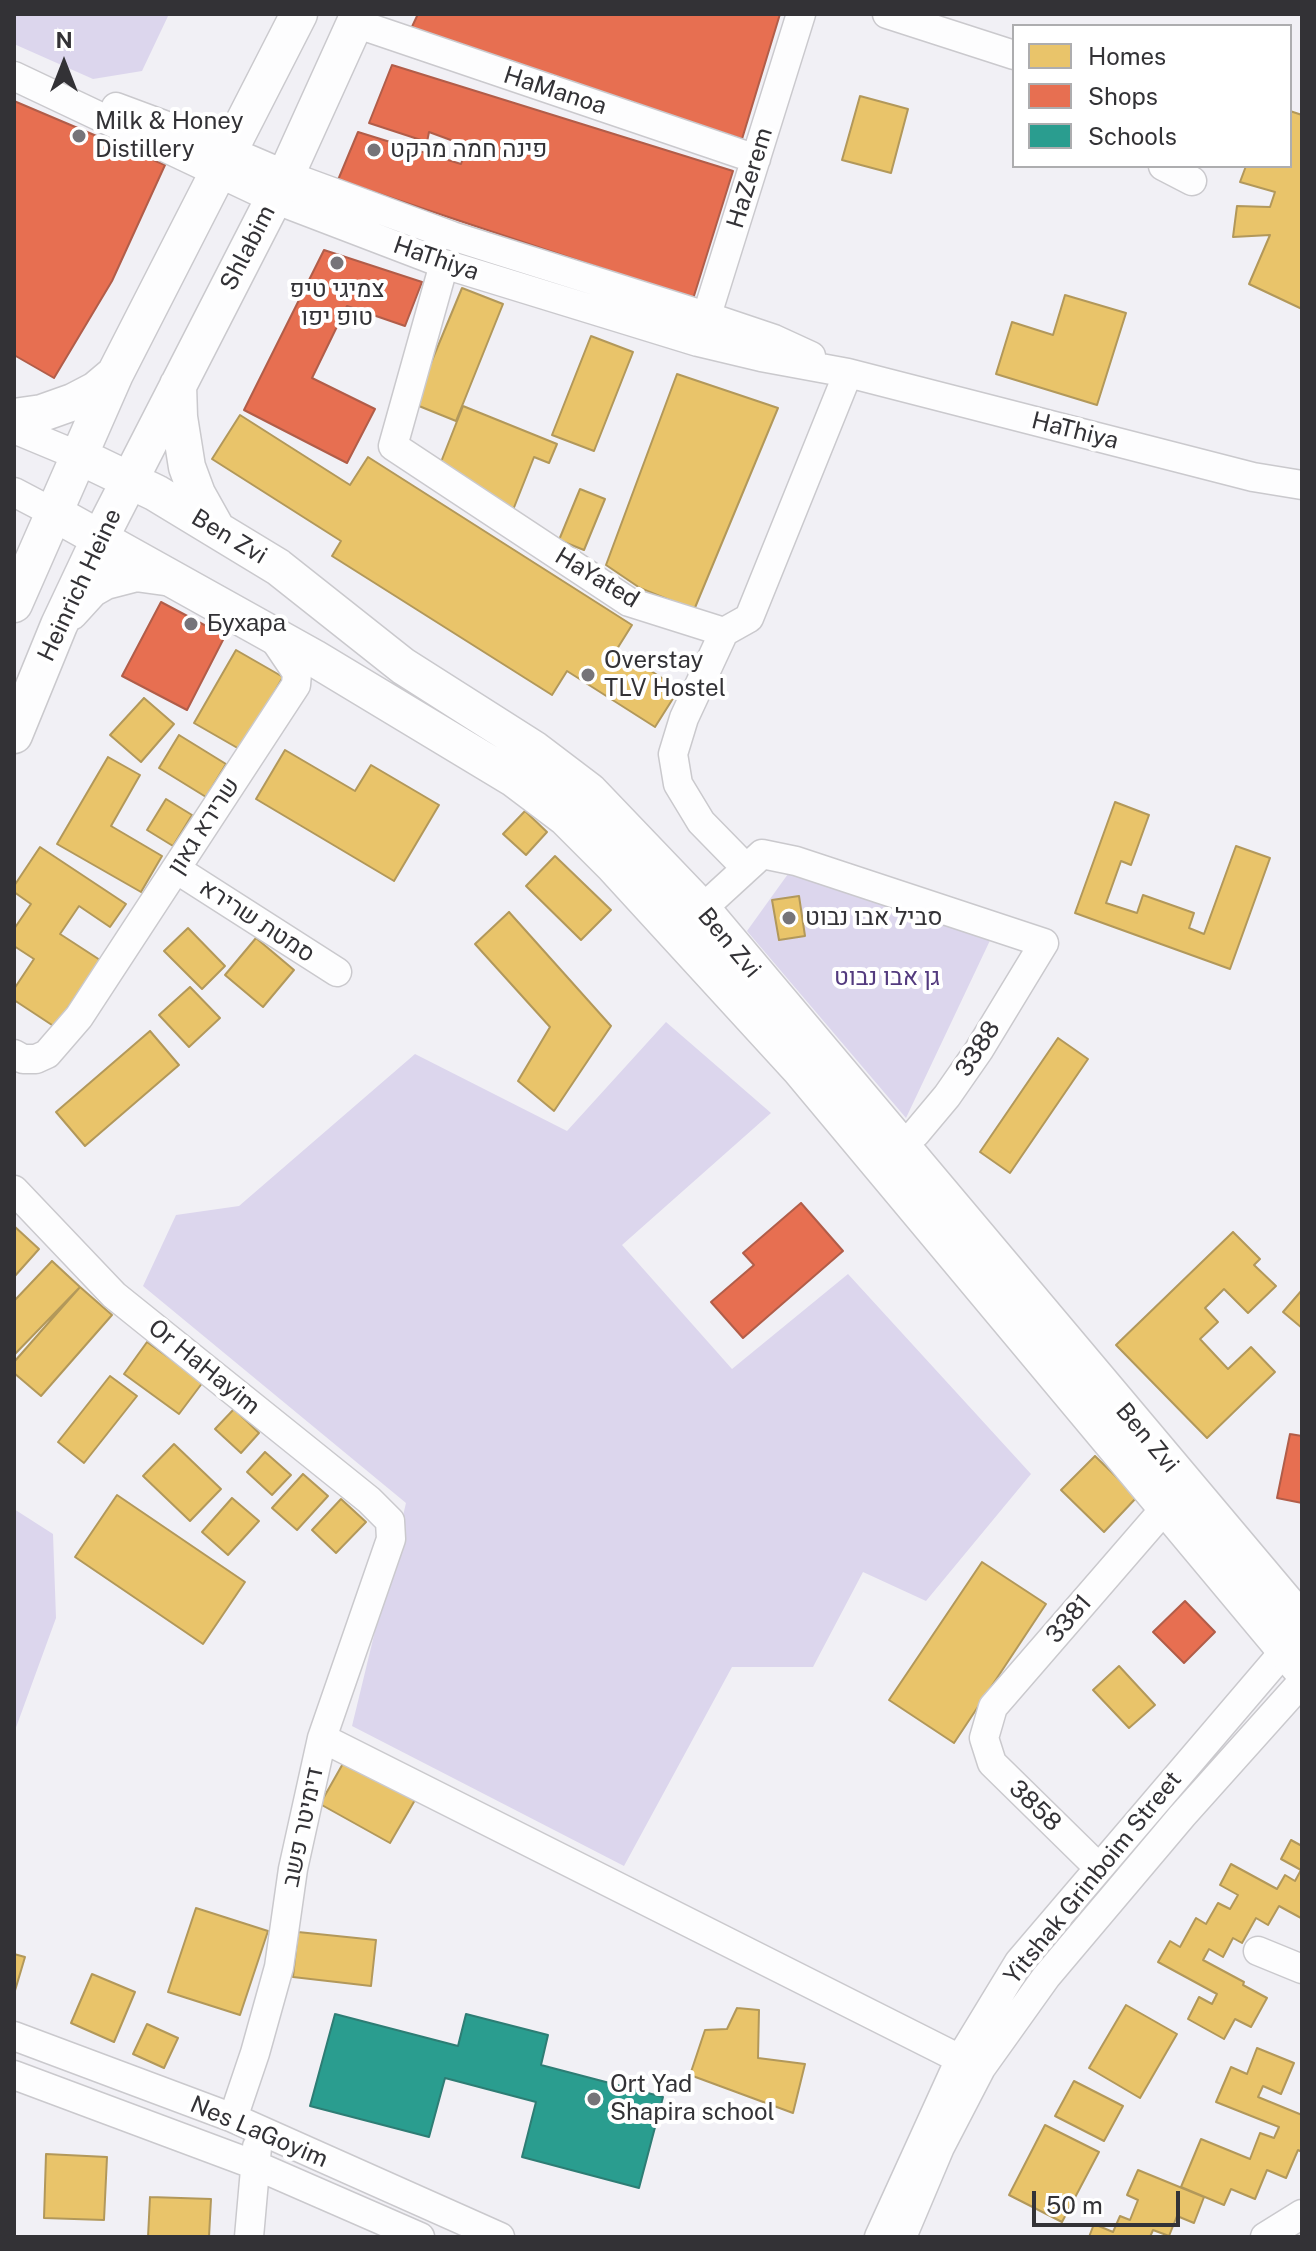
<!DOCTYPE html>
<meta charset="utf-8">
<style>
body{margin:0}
#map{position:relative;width:1316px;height:2251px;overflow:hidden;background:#f1f0f5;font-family:"Public Sans",sans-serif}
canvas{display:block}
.frame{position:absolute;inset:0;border:16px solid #333236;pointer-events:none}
.legend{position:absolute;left:1012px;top:24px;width:280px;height:144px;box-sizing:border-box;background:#fff;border:2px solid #adadaf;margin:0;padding:10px 14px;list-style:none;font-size:24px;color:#333236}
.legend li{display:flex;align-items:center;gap:16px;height:40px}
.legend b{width:40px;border:2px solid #adadaf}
.north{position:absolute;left:24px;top:24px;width:80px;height:80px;-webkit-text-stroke:6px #fff;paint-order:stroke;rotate:0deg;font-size:22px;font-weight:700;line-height:32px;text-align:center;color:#333236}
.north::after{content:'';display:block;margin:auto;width:28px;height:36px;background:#333236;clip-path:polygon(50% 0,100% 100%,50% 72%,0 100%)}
.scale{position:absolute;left:1032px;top:2191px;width:148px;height:36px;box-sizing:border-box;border:4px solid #333236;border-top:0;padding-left:10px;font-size:24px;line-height:28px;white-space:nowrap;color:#333236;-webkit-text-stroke:6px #fff;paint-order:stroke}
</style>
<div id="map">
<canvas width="1316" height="2251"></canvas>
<div class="frame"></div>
<ul class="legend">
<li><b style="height:22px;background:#e9c46a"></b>Homes</li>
<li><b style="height:22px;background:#e76f51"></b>Shops</li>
<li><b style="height:22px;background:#2a9d8f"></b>Schools</li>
</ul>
<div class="north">N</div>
<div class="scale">50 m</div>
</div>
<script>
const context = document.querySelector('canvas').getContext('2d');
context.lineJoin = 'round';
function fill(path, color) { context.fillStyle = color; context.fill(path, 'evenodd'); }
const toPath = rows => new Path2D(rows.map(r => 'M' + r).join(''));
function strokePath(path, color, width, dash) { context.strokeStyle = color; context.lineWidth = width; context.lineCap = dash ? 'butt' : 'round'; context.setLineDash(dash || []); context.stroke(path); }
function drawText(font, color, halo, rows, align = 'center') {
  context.font = font + ' "Public Sans",Heebo,sans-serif'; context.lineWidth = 8; context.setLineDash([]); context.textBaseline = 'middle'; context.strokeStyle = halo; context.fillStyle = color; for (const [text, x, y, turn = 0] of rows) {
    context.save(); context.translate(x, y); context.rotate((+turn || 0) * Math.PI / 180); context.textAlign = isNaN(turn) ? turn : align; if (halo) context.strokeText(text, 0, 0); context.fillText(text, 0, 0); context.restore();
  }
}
const green = toPath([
 [14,14,169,14,142,71,93,79,14,44],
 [793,867,994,932,906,1118,747,931],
 [666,1022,771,1113,622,1245,732,1369,848,1274,1031,1474,926,1601,863,1572,813,1667,732,1667,624,1866,352,1726,406,1503,143,1286,176,1215,239,1206,415,1054,567,1131],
 [14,1509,53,1534,56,1618,14,1733]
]);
const homes = toPath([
 [860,96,908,109,891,173,842,160,860,96],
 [1290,111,1302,115,1302,309,1249,284,1270,235,1233,237,1237,206,1270,207,1275,192,1240,182,1246,166,1290,166,1290,111],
 [462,288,503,304,456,421,414,404,462,288],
 [1065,295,1126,313,1097,405,996,374,1012,322,1053,335,1065,295],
 [591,336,633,352,594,451,552,435,591,336],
 [677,374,778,408,694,610,640,588,606,565,677,374],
 [463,406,557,444,549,463,534,457,513,510,441,462,463,406],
 [240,415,350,485,368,457,632,625,617,649,679,689,655,727,567,671,552,695,332,556,341,541,212,459,240,415],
 [580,489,605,499,584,550,559,540,580,489],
 [236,650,283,677,241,750,194,723,236,650],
 [144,698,174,724,141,762,110,735,144,698],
 [179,735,226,764,206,797,159,768,179,735],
 [285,750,355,791,371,765,439,805,394,881,256,799,285,750],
 [108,757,140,775,111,826,162,856,141,892,57,844,108,757],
 [166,799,192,815,173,846,147,830,166,799],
 [1115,802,1149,815,1131,865,1121,861,1106,903,1137,913,1143,895,1194,913,1189,928,1204,934,1236,846,1270,858,1230,969,1075,913,1115,802],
 [525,811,547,832,526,855,503,834,525,811],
 [40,847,126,904,110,927,79,906,60,934,100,960,55,1027,14,1000,14,989,34,959,14,946,14,929,31,904,14,892,14,886,40,847],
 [555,856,611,910,581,940,526,886,555,856],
 [799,896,805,936,779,940,772,900,799,896],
 [509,912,611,1026,554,1111,518,1081,550,1027,475,944,509,912],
 [188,928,225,966,202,989,164,951,188,928],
 [256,938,294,970,263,1007,225,975,256,938],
 [190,987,220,1018,189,1047,159,1015,190,987],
 [150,1031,179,1065,85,1146,56,1112,150,1031],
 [1058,1038,1088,1059,1010,1173,980,1152,1058,1038],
 [14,1226,39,1249,14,1277,14,1226],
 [1233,1232,1260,1259,1254,1265,1276,1286,1248,1313,1224,1289,1205,1308,1218,1322,1200,1339,1228,1369,1251,1347,1275,1372,1207,1438,1116,1345,1233,1232],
 [52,1261,80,1287,14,1355,14,1301,52,1261],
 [80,1287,112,1315,41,1396,14,1373,14,1362,80,1287],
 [1302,1290,1302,1328,1283,1312,1302,1290],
 [147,1342,203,1382,179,1414,124,1374,147,1342],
 [110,1376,137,1396,84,1463,58,1442,110,1376],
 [234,1409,259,1433,241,1453,215,1429,234,1409],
 [174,1444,221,1489,190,1521,143,1476,174,1444],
 [265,1452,291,1475,272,1495,247,1472,265,1452],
 [1095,1456,1137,1497,1104,1532,1061,1490,1095,1456],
 [303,1474,328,1496,297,1530,272,1508,303,1474],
 [117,1495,245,1582,203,1644,75,1557,117,1495],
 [232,1498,259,1521,228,1555,202,1532,232,1498],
 [341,1499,366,1522,336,1553,312,1530,341,1499],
 [982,1562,1046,1604,954,1743,889,1700,982,1562],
 [1119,1666,1155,1705,1129,1728,1093,1690,1119,1666],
 [345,1760,415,1800,390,1843,320,1804,345,1760],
 [1291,1840,1302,1846,1301,1918,1279,1906,1268,1925,1256,1918,1242,1943,1233,1938,1223,1957,1209,1949,1203,1960,1244,1982,1243,1985,1267,1998,1251,2027,1235,2019,1224,2039,1188,2019,1199,1997,1212,2004,1217,1994,1158,1962,1170,1941,1180,1947,1196,1918,1206,1924,1218,1903,1230,1909,1238,1895,1220,1885,1231,1864,1277,1889,1285,1875,1295,1881,1301,1870,1281,1859,1291,1840],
 [196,1908,268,1931,240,2015,168,1992,196,1908],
 [298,1932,376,1940,371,1986,293,1977,298,1932],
 [14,1954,25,1957,14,1994,14,1954],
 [92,1974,135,1992,114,2042,71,2023,92,1974],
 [1126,2005,1177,2034,1140,2098,1089,2068,1126,2005],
 [737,2008,759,2010,758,2058,805,2064,793,2113,690,2075,705,2030,727,2029,737,2008],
 [147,2024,178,2038,164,2068,133,2054,147,2024],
 [1257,2048,1294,2063,1281,2094,1263,2086,1258,2097,1302,2115,1302,2152,1298,2150,1286,2178,1267,2170,1255,2199,1231,2189,1224,2205,1181,2187,1201,2139,1250,2159,1260,2133,1274,2138,1279,2127,1216,2102,1231,2067,1247,2074,1257,2048],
 [1074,2081,1123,2106,1104,2141,1055,2116,1074,2081],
 [1045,2125,1099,2152,1062,2222,1009,2195,1045,2125],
 [46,2154,107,2157,104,2220,44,2218,46,2154],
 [1138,2170,1204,2197,1194,2223,1177,2216,1169,2236,1153,2230,1150,2237,1089,2237,1094,2224,1113,2232,1120,2216,1130,2220,1138,2200,1127,2195,1138,2170],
 [150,2197,211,2199,209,2237,148,2237,150,2197]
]);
const shops = toPath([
 [418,14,780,14,742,139,409,33,418,14],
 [392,65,733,171,693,299,338,180,358,132,461,164,467,146,429,132,427,142,369,123,392,65],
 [14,101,165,165,112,281,54,378,14,355,14,101],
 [324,250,422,282,405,326,347,306,312,378,375,409,347,463,244,410,324,250],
 [161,602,225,636,187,710,122,676,161,602],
 [801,1203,843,1251,743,1338,711,1302,754,1265,743,1253,801,1203],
 [1290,1434,1302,1436,1302,1503,1277,1498,1290,1434],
 [1185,1601,1215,1632,1184,1663,1153,1632,1185,1601]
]);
const schools = toPath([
 [335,2014,458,2046,466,2014,548,2035,541,2065,663,2097,639,2188,522,2157,536,2102,445,2078,429,2137,310,2106,335,2014]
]);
const minor = toPath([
 [887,14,1014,55],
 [355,23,756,159],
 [14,76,274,199,444,264,698,342,761,357,848,373,1253,477,1302,485],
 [116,107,202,139,286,175,452,236,706,316,774,339,811,356],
 [1163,166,1192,181],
 [444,264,393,446,629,602,724,632,749,618,848,373],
 [701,334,801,14],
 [14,429,79,456],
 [14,492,54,513],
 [724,632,684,718,673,754,678,784,701,822,745,867],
 [176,869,337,972],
 [702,909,762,854,796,861,1044,943,979,1050,947,1096,916,1133,900,1145],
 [14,1054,23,1059,36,1059,47,1054,79,1017,296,685,297,673,272,636],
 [14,1190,114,1295,369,1500,390,1521,391,1539,322,1738,293,1869,279,1967,255,2053,233,2118],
 [322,1738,960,2059],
 [1098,1867,992,1763,984,1738,993,1707,1167,1506],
 [1258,1951,1302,1969],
 [14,2036,233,2118,500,2237],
 [14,2075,255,2165,420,2237],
 [249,2237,257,2147],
 [879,2237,960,2059,1019,1962,1298,1635],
 [902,2237,940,2147,981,2068,1046,1977,1182,1816,1302,1682],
 [1265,2237,1302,2214]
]);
const major = toPath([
 [178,385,179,417,187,467,197,494,216,528],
 [14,417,42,413,73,402,96,390,115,374],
 [79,456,156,493,278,567,403,666,535,750,589,791,702,909,1302,1622],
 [54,513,314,658,513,778,566,818,614,866,799,1068,1302,1670],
 [14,604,115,374,299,14],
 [70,612,91,589,105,581,136,573,165,577],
 [14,735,59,625,100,538,286,175,359,14]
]);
const markers = [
 [79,136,8,"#767479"],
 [374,150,8,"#767479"],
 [337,263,8,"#767479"],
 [191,624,8,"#767479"],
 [588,675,8,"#767479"],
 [789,918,8,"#767479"],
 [594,2099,8,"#767479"]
];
const streetNames = [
 ["HaManoa",555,91,18],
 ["HaZerem",750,178,-73],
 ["Shlabim",248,248,-63],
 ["HaThiya",436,259,19],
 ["HaThiya",1075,431,14],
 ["Ben Zvi",229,537,31],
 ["HaYated",597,578,31],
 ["Heinrich Heine",80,585,-65],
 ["שרירא גאון",204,826,-57],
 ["סמטת שרירא",257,921,33],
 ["Ben Zvi",729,943,50],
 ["3388",978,1049,-57],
 ["Or HaHayim",204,1367,39],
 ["Ben Zvi",1147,1438,50],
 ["3381",1069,1619,-49],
 ["3858",1035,1806,44],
 ["דימיטר פשב",303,1827,-78],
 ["Yitshak Grinboim Street",1093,1878,-51],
 ["Nes LaGoyim",259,2132,23]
];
const poiNames = [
 ["Milk & Honey",95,122],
 ["Distillery",95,150],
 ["פינה חמה מרקט",390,150],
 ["צמיגי טיפ",337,290,"center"],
 ["טופ יפו",337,318,"center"],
 ["Бухара",207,624],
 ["Overstay",604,661],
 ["TLV Hostel",604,689],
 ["סביל אבו נבוט",805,918],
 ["Ort Yad",610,2085],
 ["Shapira school",610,2113]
];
const parkNames = [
 ["גן אבו נבוט",887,978]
];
fill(green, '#dcd6ed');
fill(homes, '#e9c46a');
strokePath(homes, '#b2985a', 2);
fill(shops, '#e76f51');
strokePath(shops, '#b15d49', 2);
fill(schools, '#2a9d8f');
strokePath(schools, '#2d7d74', 2);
strokePath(minor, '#cac9cd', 31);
strokePath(major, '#cac9cd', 39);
strokePath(minor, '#fdfdfe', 28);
strokePath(major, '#fdfdfe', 36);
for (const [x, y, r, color] of markers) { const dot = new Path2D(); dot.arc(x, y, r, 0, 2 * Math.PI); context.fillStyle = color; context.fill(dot); strokePath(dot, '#fff', 3); }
drawText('24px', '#333236', '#fff', streetNames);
drawText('24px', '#333236', '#fff', poiNames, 'left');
drawText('24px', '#533a7e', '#fff', parkNames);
</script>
